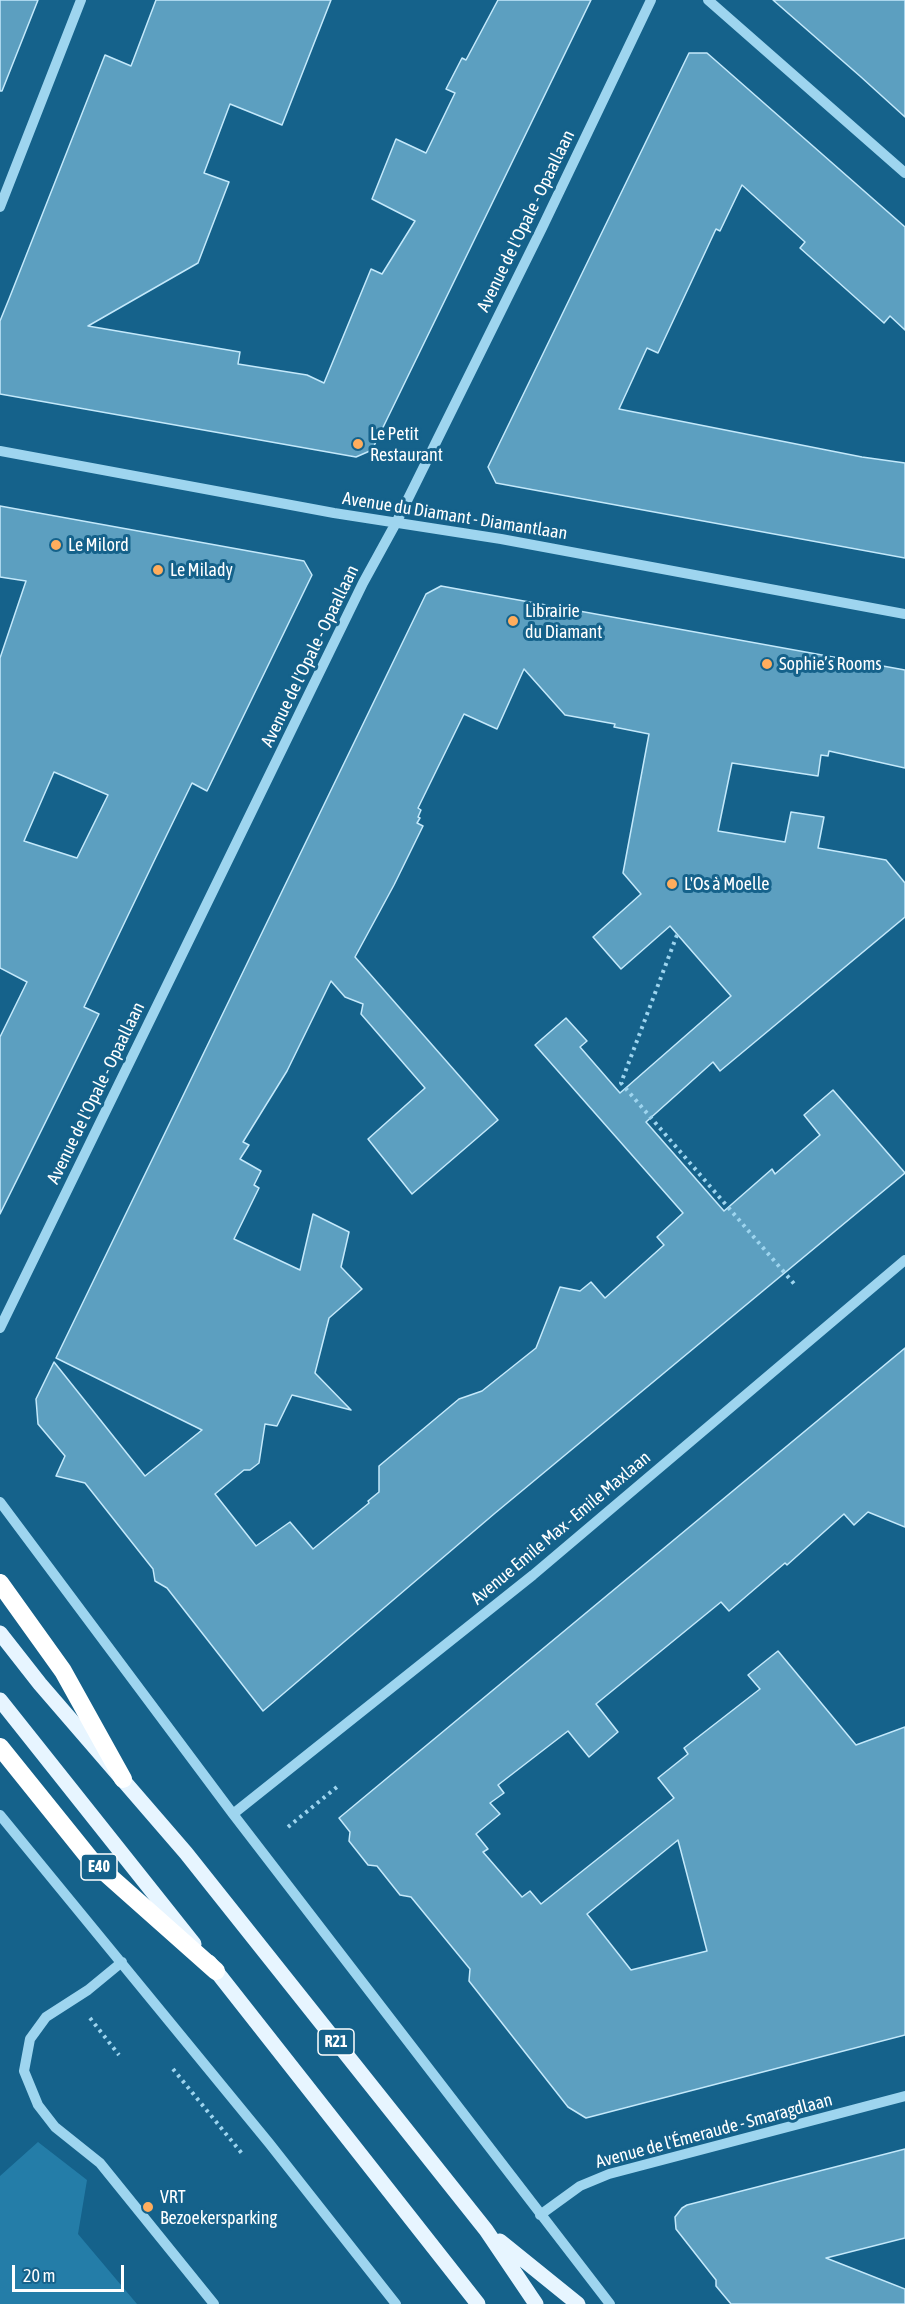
<!DOCTYPE html>
<meta charset="utf-8">
<style>
body{margin:0}
#map{position:relative;width:905px;height:2304px;overflow:hidden;background:#15628b;font-family:"Asap Condensed",sans-serif}
canvas{display:block}
.scale{position:absolute;left:12px;top:2265px;width:112px;height:27px;box-sizing:border-box;border:3px solid #fff;border-top:0;padding-left:8px;font-size:18px;line-height:21px;white-space:nowrap;color:#fff;-webkit-text-stroke:4px #15628b;paint-order:stroke}
</style>
<div id="map">
<canvas width="905" height="2304"></canvas>
<div class="scale">20 m</div>
</div>
<script>
const context = document.querySelector('canvas').getContext('2d');
context.lineJoin = 'round';
function fill(path, color) { context.fillStyle = color; context.fill(path, 'evenodd'); }
const toPath = rows => new Path2D(rows.map(r => 'M' + r).join(''));
function strokePath(path, color, width, dash) { context.strokeStyle = color; context.lineWidth = width; context.lineCap = dash ? 'butt' : 'round'; context.setLineDash(dash || []); context.stroke(path); }
function drawText(font, color, halo, rows, align = 'center') {
  context.font = font + ' "Asap Condensed",sans-serif'; context.lineWidth = 6; context.setLineDash([]); context.textBaseline = 'middle'; context.strokeStyle = halo; context.fillStyle = color; for (const [text, x, y, turn = 0] of rows) {
    context.save(); context.translate(x, y); context.rotate((+turn || 0) * Math.PI / 180); context.textAlign = isNaN(turn) ? turn : align; if (halo) context.strokeText(text, 0, 0); context.fillText(text, 0, 0); context.restore();
  }
}
const green = toPath([
 [38,2142,87,2180,78,2234,137,2304,0,2304,0,2176]
]);
const building = toPath([
 [0,0,38,0,2,91,0,91,0,0],
 [156,0,331,0,282,125,230,104,204,173,229,182,198,263,88,326,240,352,238,364,307,375,324,383,371,269,382,274,415,221,372,199,396,139,426,153,455,93,446,89,462,58,466,60,498,0,591,0,372,450,356,457,0,394,0,321,9,299,105,55,131,66,156,0],
 [773,0,905,0,905,117,861,77,773,0],
 [689,53,707,53,905,227,905,330,890,316,884,323,800,248,805,242,742,185,720,231,716,229,658,353,647,348,619,409,862,457,905,463,905,558,496,483,488,467,689,53],
 [0,506,304,561,312,575,207,791,192,783,156,857,84,1007,99,1014,0,1214,0,1037,27,982,0,968,0,658,26,581,0,577,0,506],
 [54,772,108,795,77,858,24,841,54,772],
 [441,586,905,670,905,768,829,751,828,756,821,755,818,776,732,763,718,831,785,842,791,812,824,817,818,848,886,860,905,883,905,917,720,1071,713,1062,646,1122,724,1211,772,1169,775,1174,820,1135,804,1115,833,1090,905,1173,494,1514,263,1711,167,1588,155,1581,153,1569,85,1483,56,1476,65,1456,38,1424,36,1399,54,1362,145,1476,202,1430,56,1358,426,594,441,586],
 [524,669,565,715,615,724,614,727,649,734,623,873,641,894,593,937,621,969,670,926,731,996,620,1093,580,1047,587,1041,566,1018,535,1045,683,1213,657,1237,664,1245,605,1298,591,1282,580,1291,560,1287,536,1348,482,1391,459,1399,379,1466,379,1492,368,1501,369,1503,313,1549,290,1522,256,1546,215,1494,244,1470,250,1470,259,1463,265,1424,277,1426,292,1395,351,1410,315,1373,329,1318,362,1289,341,1267,349,1232,313,1214,300,1270,234,1239,259,1188,254,1185,261,1171,240,1159,249,1145,243,1142,287,1071,331,981,345,997,363,1004,361,1014,425,1088,368,1139,412,1194,498,1120,355,957,394,885,423,826,417,823,420,818,418,817,421,810,418,808,464,714,497,729,524,669],
 [905,1348,905,1527,868,1512,854,1525,844,1514,787,1565,785,1563,729,1611,721,1602,596,1704,618,1732,589,1757,568,1731,498,1785,504,1793,490,1803,500,1814,476,1834,488,1849,483,1852,522,1897,530,1891,541,1904,674,1798,658,1778,688,1754,684,1748,760,1689,748,1675,778,1651,856,1745,905,1727,905,2035,586,2118,568,2107,469,1981,470,1969,411,1897,400,1895,377,1866,368,1865,349,1841,350,1832,339,1818,905,1348],
 [678,1840,707,1951,631,1970,587,1914,678,1840],
 [905,2149,905,2238,826,2258,905,2289,905,2304,731,2304,716,2286,716,2280,676,2229,675,2217,682,2208,687,2205,905,2149]
]);
const path = toPath([
 [677,935,621,1083,796,1286],
 [288,1827,337,1787],
 [90,2018,119,2055],
 [173,2069,244,2156]
]);
const minor = toPath([
 [708,0,905,173],
 [0,207,81,0],
 [0,451,334,513,501,539,905,614],
 [0,1328,363,583,397,521,542,228,651,0],
 [0,1502,233,1814,610,2304],
 [233,1814,533,1575,905,1260],
 [0,1815,269,2143,396,2304],
 [122,1962,88,1990,46,2017,30,2039,24,2071,38,2105,55,2127,100,2163,214,2304],
 [540,2215,580,2186,609,2174,905,2096]
]);
const major = toPath([
 [0,1633,40,1684,186,1853,486,2230,536,2304],
 [0,1700,194,1944],
 [209,1962,478,2304],
 [500,2241,578,2304]
]);
const highway = toPath([
 [0,1583,63,1671,123,1779],
 [0,1747,91,1860,216,1971]
]);
const markers = [
 [358,444,6,"#ffad5d"],
 [56,545,6,"#ffad5d"],
 [158,570,6,"#ffad5d"],
 [513,621,6,"#ffad5d"],
 [767,664,6,"#ffad5d"],
 [672,884,6,"#ffad5d"],
 [148,2207,6,"#ffad5d"]
];
const shields = [
 [99,1867,36],
 [336,2042,36]
];
const shieldNames = [
 ["E40",99,1867],
 ["R21",336,2042]
];
const streetNames = [
 ["Avenue de l'Opale - Opaallaan",526,221,-64],
 ["Avenue du Diamant - Diamantlaan",455,516,9],
 ["Avenue de l'Opale - Opaallaan",310,656,-64],
 ["Avenue de l'Opale - Opaallaan",96,1093,-64],
 ["Avenue Emile Max - Emile Maxlaan",561,1528,-40],
 ["Avenue de l'Émeraude - Smaragdlaan",714,2131,-15]
];
const poiNames = [
 ["Le Petit",370,434],
 ["Restaurant",370,455],
 ["Le Milord",68,545],
 ["Le Milady",170,570],
 ["Librairie",525,611],
 ["du Diamant",525,632],
 ["Sophie’s Rooms",779,664],
 ["L'Os à Moelle",684,884],
 ["VRT",160,2197],
 ["Bezoekersparking",160,2218]
];
fill(green, '#247da8');
fill(building, '#5c9fc0');
strokePath(building, '#c4e9fb', 1.5);
strokePath(path, '#9ed5ef', 4, [3, 4.5]);
strokePath(minor, '#9ed5ef', 10);
strokePath(major, '#e7f5ff', 15);
strokePath(highway, '#fff', 18);
for (const [x, y, r, color] of markers) { const dot = new Path2D(); dot.arc(x, y, r, 0, 2 * Math.PI); context.fillStyle = color; context.fill(dot); strokePath(dot, '#15628b', 2); }
for (const [x, y, w] of shields) { const box = new Path2D(); box.roundRect(x - w / 2, y - 13, w, 26, 4.5); context.fillStyle = '#15628b'; context.fill(box); strokePath(box, '#fff', 1.5); }
drawText('bold 16px', '#fff', null, shieldNames);
drawText('18px', '#fff', '#15628b', streetNames);
drawText('18px', '#fff', '#15628b', poiNames, 'left');
</script>
